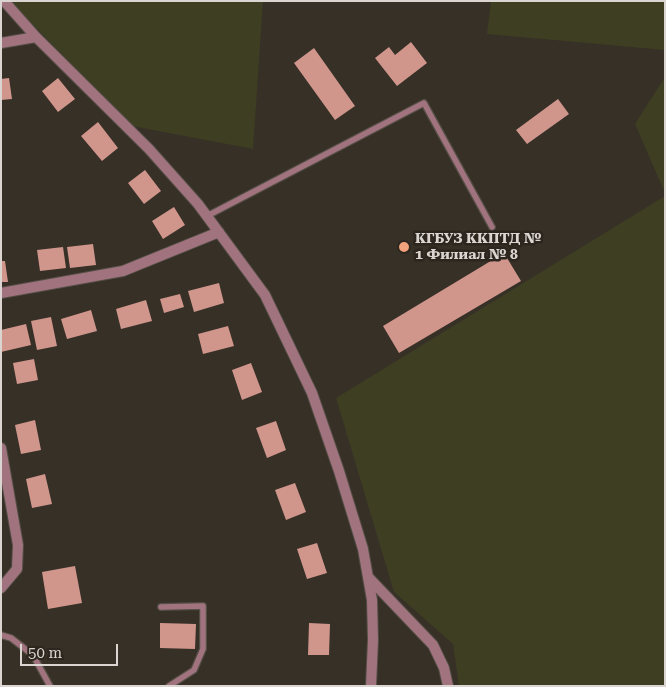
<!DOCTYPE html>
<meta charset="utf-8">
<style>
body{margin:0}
#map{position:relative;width:666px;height:687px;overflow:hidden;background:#373027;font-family:"Roboto Serif",serif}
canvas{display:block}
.frame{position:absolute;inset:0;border:2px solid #dad5d0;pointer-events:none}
.scale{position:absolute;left:20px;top:644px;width:98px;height:22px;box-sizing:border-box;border:2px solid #dad5d0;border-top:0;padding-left:6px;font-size:15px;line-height:18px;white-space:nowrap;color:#dad5d0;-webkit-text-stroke:4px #2d261e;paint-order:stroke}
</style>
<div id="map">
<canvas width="666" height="687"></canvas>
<div class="frame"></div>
<div class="scale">50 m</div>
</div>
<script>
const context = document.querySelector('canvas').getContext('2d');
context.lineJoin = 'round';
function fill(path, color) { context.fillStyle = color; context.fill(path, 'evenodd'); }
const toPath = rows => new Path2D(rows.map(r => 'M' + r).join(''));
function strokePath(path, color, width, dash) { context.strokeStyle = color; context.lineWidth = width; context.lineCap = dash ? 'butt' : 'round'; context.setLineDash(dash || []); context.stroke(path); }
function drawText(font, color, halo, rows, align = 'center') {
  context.font = font + ' "Roboto Serif",serif'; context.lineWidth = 5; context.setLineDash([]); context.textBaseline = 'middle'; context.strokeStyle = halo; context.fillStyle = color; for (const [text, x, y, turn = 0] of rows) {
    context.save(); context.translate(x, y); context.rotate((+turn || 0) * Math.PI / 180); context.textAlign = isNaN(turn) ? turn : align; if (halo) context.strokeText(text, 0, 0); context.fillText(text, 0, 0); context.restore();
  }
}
const green = toPath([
 [10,1,263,1,253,149,132,126],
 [491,1,665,1,665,50,487,34],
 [665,77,665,193,635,124],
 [665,196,665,686,459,686,453,644,394,592,336,398]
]);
const building = toPath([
 [411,42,427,63,397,86,375,58,389,47,395,55],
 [314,48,355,106,335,120,294,63],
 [9,78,12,99,1,100,1,79],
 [58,78,75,99,58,112,42,91],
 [558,99,569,114,527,144,516,130],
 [98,122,118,148,102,161,81,136],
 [145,170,161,191,144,204,128,183],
 [174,207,185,225,163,239,152,221],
 [93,244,96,265,70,268,67,247],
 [63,247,66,268,40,271,37,250],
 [504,253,521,281,399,353,383,326],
 [1,261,5,261,8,282,1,282],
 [219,283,224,303,194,312,188,291],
 [180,294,184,307,164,313,160,299],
 [146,300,152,321,121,329,116,309],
 [91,310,97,331,67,339,61,319],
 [51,317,57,346,37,350,31,321],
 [26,324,31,345,1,352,1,330],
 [228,326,234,346,203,354,198,334],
 [34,359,38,380,17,384,13,363],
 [251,363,262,392,242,400,232,370],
 [35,420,41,450,21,454,15,425],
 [276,421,286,450,267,458,256,428],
 [45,474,52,504,32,508,26,479],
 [295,483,306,512,286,520,275,490],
 [317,543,327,573,307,579,297,549],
 [75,566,82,603,48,609,42,572],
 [160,623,196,624,195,649,160,648],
 [309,623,330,624,329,655,308,655]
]);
const lane = toPath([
 [207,216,424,103,492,227],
 [161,607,203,606,203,649,194,670,169,686],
 [1,635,11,638,33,655,50,686]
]);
const street = toPath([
 [4,1,36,37,149,149,198,204,265,295,312,393,339,471,363,549,372,600,373,640,371,686],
 [1,43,36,37],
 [1,293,123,271,219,232],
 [1,448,18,545,17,569,1,588],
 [369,578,433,645,444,668,448,686]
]);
const markers = [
 [404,247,6,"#f1a17b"]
];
const poiNames = [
 ["КГБУЗ ККПТД №",415,239],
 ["1 Филиал № 8",415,255]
];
fill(green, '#3d3e22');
fill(building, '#d0968c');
strokePath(lane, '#544e45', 8);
strokePath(street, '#544e45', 12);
strokePath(lane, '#a0737f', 5.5);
strokePath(street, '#a0737f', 10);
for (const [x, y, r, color] of markers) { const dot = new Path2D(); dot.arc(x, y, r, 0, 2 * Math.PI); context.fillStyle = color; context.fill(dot); strokePath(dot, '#2d261e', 2); }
drawText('bold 14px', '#dad5d0', '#2d261e', poiNames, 'left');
</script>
